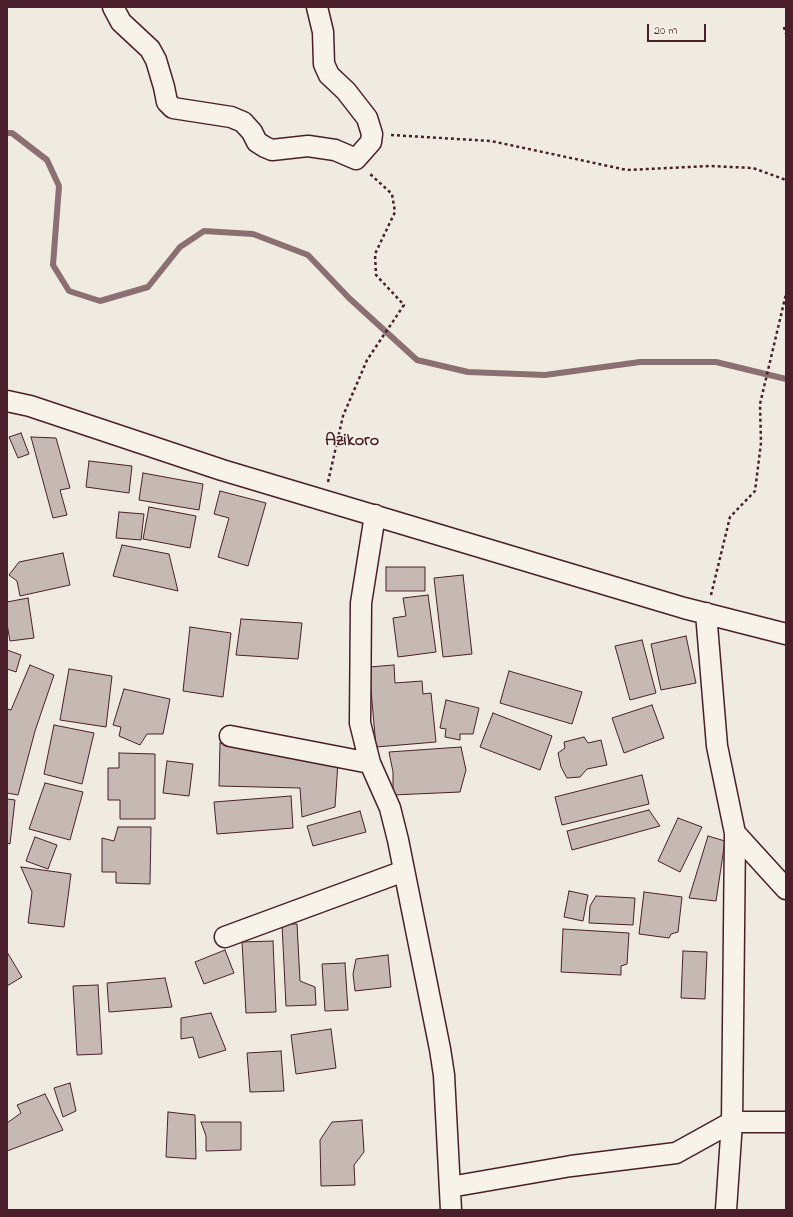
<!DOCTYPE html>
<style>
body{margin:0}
#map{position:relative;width:793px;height:1217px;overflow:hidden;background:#f0ebe0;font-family:"Indie Flower",sans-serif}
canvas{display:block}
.frame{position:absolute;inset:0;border:8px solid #4a1f2b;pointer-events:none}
.scale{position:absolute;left:647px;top:24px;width:59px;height:18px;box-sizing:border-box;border:2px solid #4a1f2b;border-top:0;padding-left:5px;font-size:12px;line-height:14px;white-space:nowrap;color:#4a1f2b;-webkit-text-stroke:3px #f7f3e8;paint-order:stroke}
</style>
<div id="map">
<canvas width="793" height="1217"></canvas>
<div class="frame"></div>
<div class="scale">20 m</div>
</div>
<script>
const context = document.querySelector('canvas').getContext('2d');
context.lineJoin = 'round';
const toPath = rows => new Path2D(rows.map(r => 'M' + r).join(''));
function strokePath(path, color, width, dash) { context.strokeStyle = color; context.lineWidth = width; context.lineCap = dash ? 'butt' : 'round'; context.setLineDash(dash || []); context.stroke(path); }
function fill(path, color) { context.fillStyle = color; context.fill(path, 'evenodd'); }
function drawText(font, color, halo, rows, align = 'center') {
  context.font = font + ' "Indie Flower",sans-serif'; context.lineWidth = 3; context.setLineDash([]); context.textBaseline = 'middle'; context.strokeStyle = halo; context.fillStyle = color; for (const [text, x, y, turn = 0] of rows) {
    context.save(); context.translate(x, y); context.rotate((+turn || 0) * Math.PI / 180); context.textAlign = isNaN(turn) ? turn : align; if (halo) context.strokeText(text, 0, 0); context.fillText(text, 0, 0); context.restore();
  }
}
const stream = toPath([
 [7,133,12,133,47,160,59,186,53,265,69,291,100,301,148,287,180,247,204,231,253,234,308,255,349,298,417,360,468,372,545,375,640,362,716,362,786,379]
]);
const building = toPath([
 [21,433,29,454,18,458,9,437,21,433],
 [31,437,56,438,70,488,60,490,67,515,53,518,31,437],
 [89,461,132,466,129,493,86,487,89,461],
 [143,473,203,484,199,510,139,500,143,473],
 [220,491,266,503,248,566,218,557,229,518,214,514,220,491],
 [149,507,196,516,190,548,143,539,149,507],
 [119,512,144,514,141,540,116,538,119,512],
 [122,545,169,554,178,591,113,576,122,545],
 [63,553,70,585,20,596,17,581,9,575,19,562,63,553],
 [386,567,425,567,425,591,386,591,386,567],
 [463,575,472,654,443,657,434,578,463,575],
 [428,595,436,652,398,657,393,618,406,616,403,598,428,595],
 [28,598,34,638,10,641,7,624,7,602,28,598],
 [241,619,302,623,298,659,236,655,241,619],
 [190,627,231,633,223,697,183,691,190,627],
 [686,636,696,683,661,690,651,644,686,636],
 [642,640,656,693,630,700,615,646,642,640],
 [7,650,21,655,16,672,7,669,7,650],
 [30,665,54,675,35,731,18,795,7,793,7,709,11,710,30,665],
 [394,665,395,683,422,681,423,694,431,693,436,742,376,747,369,667,394,665],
 [69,669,112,676,106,727,60,720,69,669],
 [509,671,582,692,572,724,500,703,509,671],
 [124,689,170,699,163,734,147,734,140,745,119,736,121,727,113,725,124,689],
 [446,700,479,708,473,734,460,734,460,740,445,737,446,729,440,728,446,700],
 [652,705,664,738,624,753,612,718,652,705],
 [493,713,552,736,540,770,480,747,493,713],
 [54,725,94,733,82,784,44,774,54,725],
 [584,737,588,743,601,740,607,765,587,769,580,777,567,778,561,767,558,753,565,748,564,742,584,737],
 [220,743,338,762,335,807,302,817,300,788,219,786,220,743],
 [461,747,466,770,460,792,393,795,393,772,389,752,461,747],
 [119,753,155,754,155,819,120,819,120,800,108,800,108,768,119,768,119,753],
 [167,761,193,764,189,796,163,793,167,761],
 [642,775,649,804,562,825,555,797,642,775],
 [45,783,83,792,70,840,29,829,45,783],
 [291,796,293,828,217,834,214,802,291,796],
 [7,799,15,800,10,844,7,843,7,799],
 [649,810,660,826,572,850,567,831,649,810],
 [360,811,366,832,313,846,307,826,360,811],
 [678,818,702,827,680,872,658,861,678,818],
 [118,827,151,827,150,884,116,883,116,872,102,872,102,838,114,841,118,827],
 [708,836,725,841,716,901,689,898,708,836],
 [35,837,57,845,48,869,26,861,35,837],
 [21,867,71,874,64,927,28,923,32,892,21,867],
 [569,891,588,895,583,921,564,917,569,891],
 [644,892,682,897,678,932,671,934,669,938,639,934,644,892],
 [596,896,635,898,633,925,589,923,590,906,596,896],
 [282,924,297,924,300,981,315,987,316,1005,286,1006,282,924],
 [563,929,629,933,627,964,621,966,621,975,561,972,563,929],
 [273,941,276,1012,246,1013,242,942,273,941],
 [225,950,234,973,204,984,195,962,225,950],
 [683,951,707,952,705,999,681,998,683,951],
 [7,952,22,977,7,986,7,952],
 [388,955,391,987,355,991,353,974,356,959,388,955],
 [345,963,348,1010,325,1011,322,964,345,963],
 [165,978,172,1007,109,1012,107,983,165,978],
 [98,985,102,1054,77,1055,73,986,98,985],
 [211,1013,226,1050,199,1058,193,1037,181,1039,181,1018,211,1013],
 [331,1029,336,1068,296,1074,291,1035,331,1029],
 [281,1051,284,1091,250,1092,247,1053,281,1051],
 [70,1083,76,1111,63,1117,54,1088,70,1083],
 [45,1094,63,1130,7,1151,7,1123,21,1113,17,1105,45,1094],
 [168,1112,195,1115,196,1159,166,1157,168,1112],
 [362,1120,364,1152,354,1165,355,1185,321,1186,320,1140,332,1122,362,1120],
 [201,1122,241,1122,241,1150,206,1151,206,1136,201,1122]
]);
const path = toPath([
 [784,27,786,34],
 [391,135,491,141,627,170,710,166,753,168,786,180],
 [328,482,343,416,367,360,404,305,376,275,375,254,395,212,392,194,369,173],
 [711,595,730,517,755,491,761,443,760,404,786,294]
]);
const street = toPath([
 [113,7,121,22,150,49,156,60,164,87,167,102,173,108,231,117,243,122,252,132,257,142,265,147,272,150,308,146,335,150,356,159,371,142,372,134,367,118,346,91,329,75,324,64,323,32,317,7],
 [7,401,30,406,222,470,684,608,786,634],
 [375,515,361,603,360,723,370,763,390,808,398,840,440,1049,444,1075,451,1210],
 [706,613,717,746,735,833,732,1122,726,1210],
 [230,736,370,763],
 [735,833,786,889],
 [225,937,404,871],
 [450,1187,571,1166,676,1153,732,1122,786,1122]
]);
const quarterNames = [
 ["Azikoro",352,442]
];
strokePath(stream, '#8b6f72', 6);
fill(building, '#c6b8b3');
strokePath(building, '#4a1f2b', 1);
strokePath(street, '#4a1f2b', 23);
strokePath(path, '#4a1f2b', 2.5, [3, 3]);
strokePath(street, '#f7f3e8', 20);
drawText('bold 18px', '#4a1f2b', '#f7f3e8', quarterNames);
</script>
